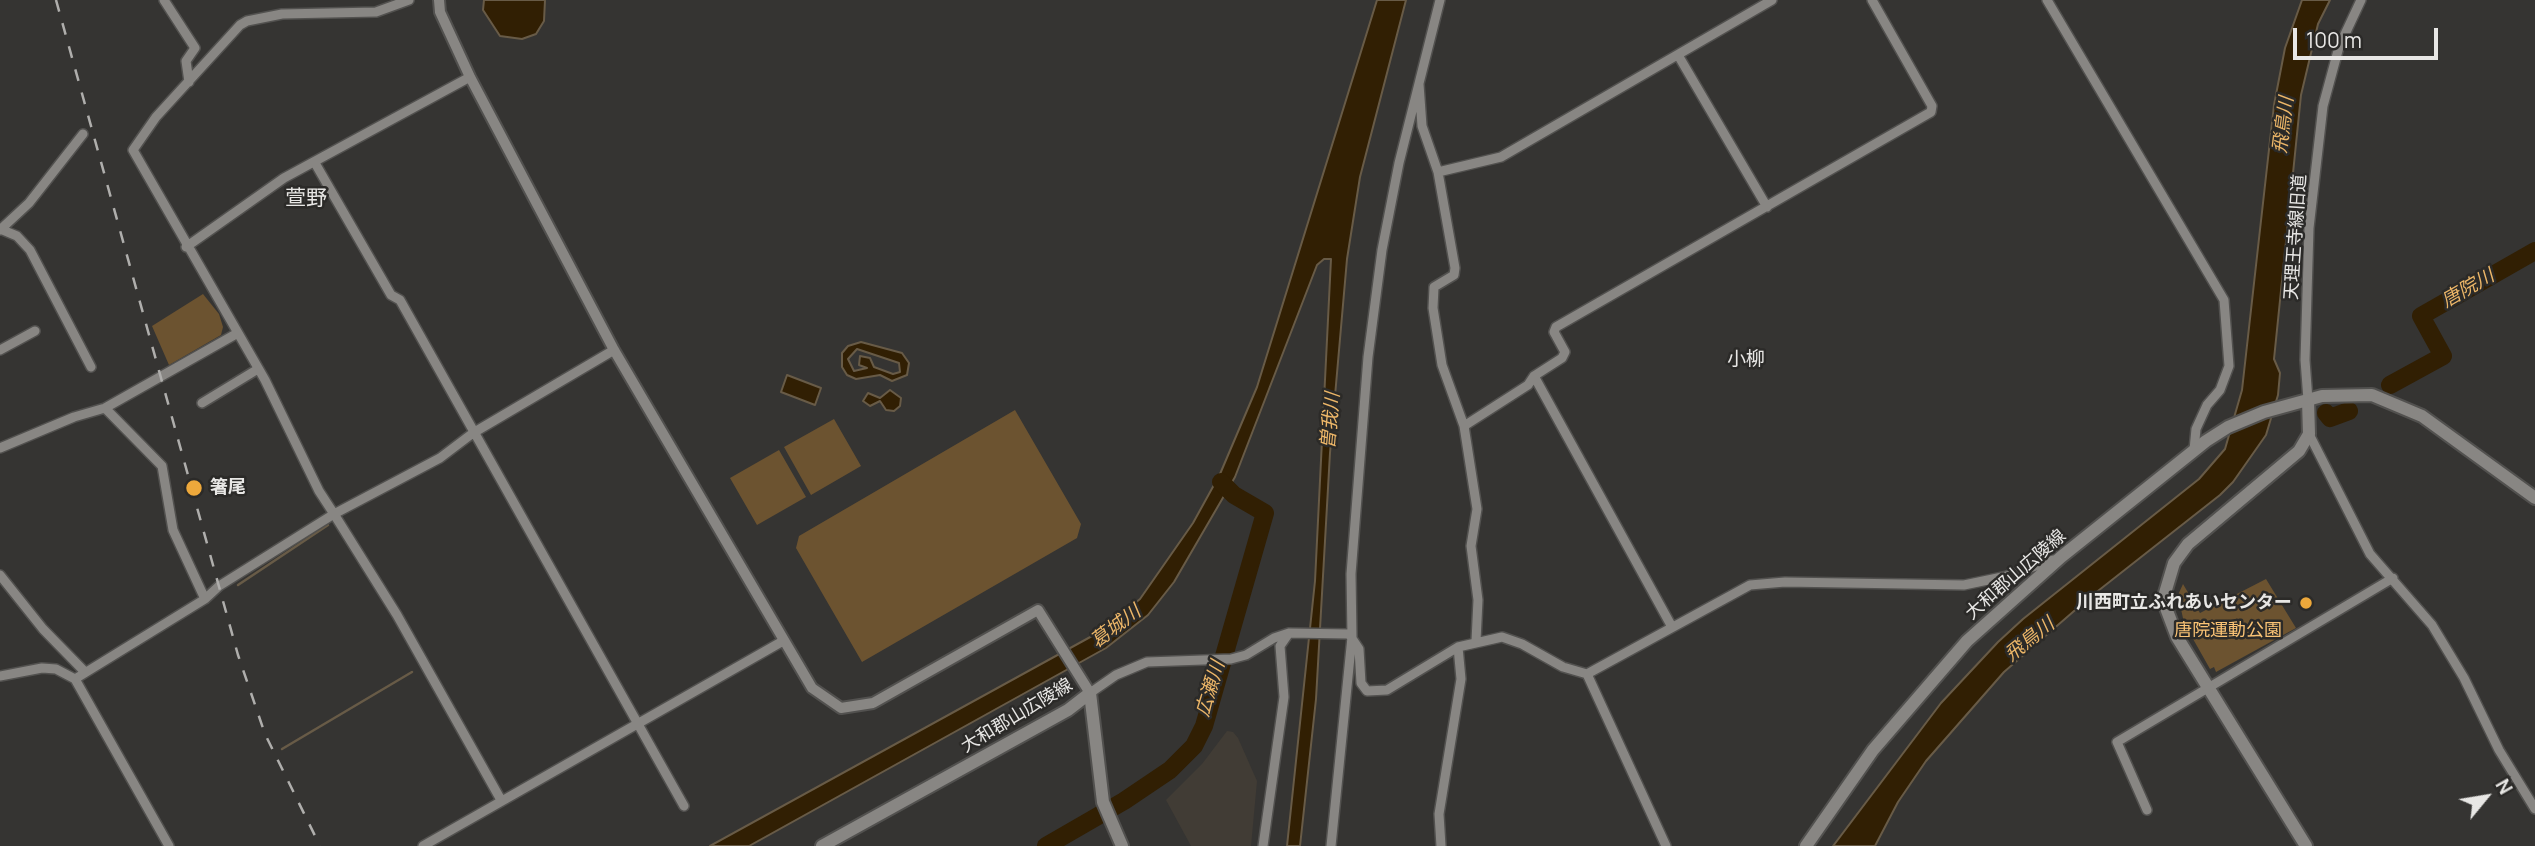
<!DOCTYPE html>
<meta charset="utf-8">
<style>
body{margin:0}
#map{position:relative;width:2535px;height:846px;overflow:hidden;background:#353432;font-family:Manrope,sans-serif}
canvas{display:block}
.north{position:absolute;left:2451px;top:762px;width:70px;height:70px;-webkit-text-stroke:5px #2b2a28;paint-order:stroke;rotate:60deg;font-size:19px;font-weight:700;line-height:28px;text-align:center;color:#e8e7e5}
.north::after{content:'';display:block;margin:auto;width:24px;height:32px;background:#e8e7e5;clip-path:polygon(50% 0,100% 100%,50% 72%,0 100%)}
.scale{position:absolute;left:2293px;top:28px;width:145px;height:32px;box-sizing:border-box;border:4px solid #e8e7e5;border-top:0;padding-left:9px;font-size:21px;line-height:24px;white-space:nowrap;color:#e8e7e5;-webkit-text-stroke:5px #2b2a28;paint-order:stroke}
</style>
<div id="map">
<canvas width="2535" height="846"></canvas>
<div class="north">N</div>
<div class="scale">100 m</div>
</div>
<script>
const context = document.querySelector('canvas').getContext('2d');
context.lineJoin = 'round';
function fill(path, color) { context.fillStyle = color; context.fill(path, 'evenodd'); }
const toPath = rows => new Path2D(rows.map(r => 'M' + r).join(''));
function strokePath(path, color, width, dash) { context.strokeStyle = color; context.lineWidth = width; context.lineCap = dash ? 'butt' : 'round'; context.setLineDash(dash || []); context.stroke(path); }
function drawText(font, color, halo, rows, align = 'center') {
  context.font = font + ' Manrope,"Noto Sans JP",sans-serif'; context.lineWidth = 5; context.setLineDash([]); context.textBaseline = 'middle'; context.strokeStyle = halo; context.fillStyle = color; for (const [text, x, y, turn = 0] of rows) {
    context.save(); context.translate(x, y); context.rotate((+turn || 0) * Math.PI / 180); context.textAlign = isNaN(turn) ? turn : align; if (halo) context.strokeText(text, 0, 0); context.fillText(text, 0, 0); context.restore();
  }
}
const built = toPath([
 [1227,731,1233,732,1238,738,1257,781,1251,846,1191,846,1166,800,1202,764]
]);
const green = toPath([
 [203,294,219,314,223,327,221,335,169,365,152,326],
 [1015,410,1081,524,1077,538,862,662,796,548,799,536],
 [834,419,861,466,811,495,784,447],
 [779,450,806,497,757,525,730,478],
 [2266,579,2296,628,2216,672,2214,667,2210,669,2184,623,2178,595,2183,584,2200,613]
]);
const water = toPath([
 [484,0,545,0,544,21,536,34,522,39,500,36,483,10,484,0],
 [1377,0,1406,0,1360,177,1347,259,1330,453,1316,699,1300,846,1287,846,1315,581,1331,259,1324,259,1317,265,1235,477,1174,582,1148,615,1106,648,749,846,710,846,1103,630,1140,599,1193,523,1220,474,1257,387,1377,0],
 [2302,0,2330,0,2318,24,2301,95,2274,359,2280,373,2278,395,2266,435,2233,482,2220,495,2089,598,2004,672,1926,761,1898,802,1875,846,1833,846,1941,703,1998,642,2023,619,2199,479,2225,449,2242,390,2274,105,2285,48,2302,0],
 [861,342,902,353,909,363,907,375,892,381,880,375,856,379,847,375,842,367,842,353,848,346,861,342],
 [857,349,899,363,900,372,893,374,874,367,870,358,860,356,859,365,867,368,854,371,848,359,857,349],
 [787,375,821,388,815,405,781,392,787,375],
 [890,390,901,398,900,406,894,411,886,410,880,401,870,406,863,401,868,393,880,398,890,390]
]);
const stream = toPath([
 [238,585,328,525],
 [282,749,412,672]
]);
const river = toPath([
 [2390,385,2443,356,2421,316,2535,251],
 [2326,413,2330,418,2349,411],
 [1046,846,1124,801,1170,770,1194,746,1204,726,1265,513,1234,495,1221,482]
]);
const minor = toPath([
 [164,0,195,48,186,61,189,82],
 [409,0,376,12,282,14,247,21,240,25,156,117,133,150,265,380,319,491,334,514,440,458,473,433,614,350],
 [2047,0,2224,300,2229,366,2220,390,2207,405,2196,429,2194,450],
 [1678,55,1767,207],
 [1419,84,1422,126,1438,172,1455,268,1454,275,1434,287,1433,308,1442,365,1464,426,1477,509,1471,546,1478,600,1476,641],
 [315,163,391,295,400,300,684,806],
 [1438,172,1501,157,1772,0],
 [0,229,17,236,30,250,91,367],
 [0,230,29,203,83,134],
 [186,247,284,178,470,77],
 [0,350,35,331],
 [1534,376,1672,627],
 [2308,400,2305,360,2309,228,2323,106,2339,47,2361,0],
 [202,403,258,369],
 [105,408,162,466,173,530,205,599],
 [1464,426,1528,385,1534,376,1562,358,1565,352,1554,332,1556,327,1931,112,1932,106,1872,0],
 [2309,434,2370,554,2432,625,2464,678,2499,750,2535,809],
 [0,448,74,417,105,408,236,334],
 [0,575,43,629,85,672],
 [0,676,42,668,56,669,75,679,169,846],
 [75,679,205,599,219,586,334,514,397,615,501,800],
 [1090,693,1116,675,1147,662,1231,659,1246,655,1274,638,1289,633,1349,634,1359,649,1361,683,1367,691,1387,690,1458,647,1502,637,1522,644,1563,667,1587,674],
 [2147,810,2117,742,2393,578],
 [423,846,783,641],
 [1263,846,1284,697,1280,646,1289,633],
 [1331,846,1352,637,1351,574,1368,357,1382,250,1399,163,1440,0],
 [1441,846,1439,814,1461,679,1458,647],
 [1666,846,1587,674,1750,585,1785,582,1964,585,2007,576,2053,560]
]);
const tertiary = toPath([
 [439,0,440,12,470,77,614,350,812,688,841,708,873,703,1038,610,1090,693]
]);
const secondary = toPath([
 [1090,693,1103,802,1122,846],
 [822,846,1068,710,1090,693],
 [1806,846,1873,750,1967,641,2061,557,2206,441,2228,427,2264,412,2322,396,2372,395,2422,416,2535,498],
 [2306,846,2177,637,2166,608,2165,593,2174,563,2188,544,2299,451,2309,434,2308,400]
]);
const rail = toPath([
 [56,0,238,655,265,734,320,846]
]);
const markers = [
 [194,488,9,"#eda83b"],
 [2306,603,7,"#eda83b"]
];
const streetNames = [
 ["天理王寺線旧道",2296,237,-86],
 ["大和郡山広陵線",2016,575,-41],
 ["大和郡山広陵線",1017,716,-31]
];
const poiNames = [
 ["箸尾",210,488],
 ["川西町立ふれあいセンター",2292,603,"right"]
];
const parkNames = [
 ["唐院運動公園",2228,631]
];
const waterNames = [
 ["飛鳥川",2284,125,-83],
 ["唐院川",2468,289,-30],
 ["曽我川",1331,421,-85],
 ["葛城川",1116,627,-37],
 ["飛鳥川",2030,640,-39],
 ["広瀬川",1211,689,-73]
];
const neighbourhoodNames = [
 ["小柳",1746,360]
];
const quarterNames = [
 ["萱野",306,199]
];
fill(built, '#413c35');
fill(green, '#6c5330');
fill(water, '#311f03');
strokePath(water, '#685b47', 2);
strokePath(stream, '#685b47', 2.5);
strokePath(river, '#311f03', 18);
strokePath(minor, '#52514f', 12);
strokePath(tertiary, '#52514f', 14);
strokePath(secondary, '#52514f', 16);
strokePath(minor, '#888683', 9);
strokePath(tertiary, '#888683', 10);
strokePath(secondary, '#888683', 12);
strokePath(rail, '#afaeac', 2.5, [12, 12]);
for (const [x, y, r, color] of markers) { const dot = new Path2D(); dot.arc(x, y, r, 0, 2 * Math.PI); context.fillStyle = color; context.fill(dot); strokePath(dot, '#2b2a28', 2.5); }
drawText('18px', '#e8e7e5', '#2b2a28', streetNames);
drawText('bold 18px', '#e8e7e5', '#2b2a28', poiNames, 'left');
drawText('18px', '#fac375', '#2b2a28', parkNames);
drawText('italic 19px', '#ecb668', '#2b2a28', waterNames);
drawText('19px', '#e8e7e5', '#2b2a28', neighbourhoodNames);
drawText('21px', '#e8e7e5', '#2b2a28', quarterNames);
</script>
